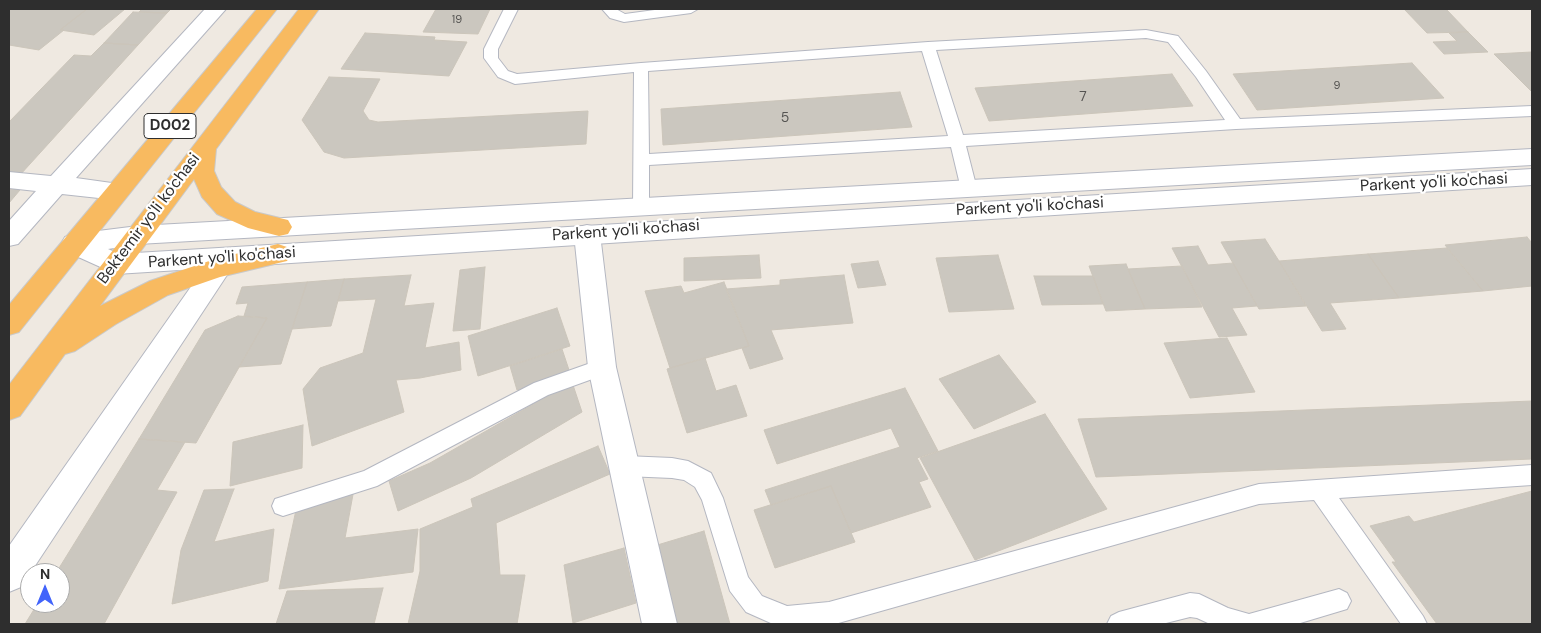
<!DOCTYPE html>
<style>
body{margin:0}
#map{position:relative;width:1541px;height:633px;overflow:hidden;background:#efe9e1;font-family:"DM Sans",sans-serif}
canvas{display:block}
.frame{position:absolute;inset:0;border:10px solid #2e2e2e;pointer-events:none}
.north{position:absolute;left:20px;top:563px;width:50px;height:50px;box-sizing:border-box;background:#fff;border:1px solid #ababab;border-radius:50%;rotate:0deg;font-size:14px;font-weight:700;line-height:20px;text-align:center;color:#2e2e2e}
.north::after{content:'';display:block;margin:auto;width:18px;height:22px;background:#4264fb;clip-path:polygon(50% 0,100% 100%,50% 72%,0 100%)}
</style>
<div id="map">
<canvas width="1541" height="633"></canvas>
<div class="frame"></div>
<div class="north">N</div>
</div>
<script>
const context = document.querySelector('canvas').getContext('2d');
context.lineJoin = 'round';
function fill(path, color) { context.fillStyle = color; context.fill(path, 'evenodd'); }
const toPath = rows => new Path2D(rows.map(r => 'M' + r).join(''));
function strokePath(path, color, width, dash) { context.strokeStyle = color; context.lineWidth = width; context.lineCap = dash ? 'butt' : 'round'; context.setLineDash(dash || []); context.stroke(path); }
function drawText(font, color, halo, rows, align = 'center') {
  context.font = font + ' "DM Sans",sans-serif'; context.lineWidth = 4.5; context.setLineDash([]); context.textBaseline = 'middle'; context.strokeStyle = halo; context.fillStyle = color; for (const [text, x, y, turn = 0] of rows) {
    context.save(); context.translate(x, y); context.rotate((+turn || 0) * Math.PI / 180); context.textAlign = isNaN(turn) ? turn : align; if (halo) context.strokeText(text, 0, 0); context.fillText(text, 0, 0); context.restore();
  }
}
const building = toPath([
 [9,9,87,9,60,30,64,30,39,50,9,45,9,9],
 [87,9,125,9,94,35,60,30,87,9],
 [142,9,171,9,167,13,139,12,142,9],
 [436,9,490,9,478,34,423,32,436,9],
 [1404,9,1446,9,1468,32,1427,33,1404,9],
 [133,12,167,13,138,45,104,43,133,12],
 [1468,32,1488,52,1444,54,1433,42,1457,41,1449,33,1468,32],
 [365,33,435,37,434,40,467,42,449,76,341,69,365,33],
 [104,43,138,45,20,175,9,174,9,122,74,55,91,56,104,43],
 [1532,52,1532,92,1494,54,1532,52],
 [1412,63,1444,98,1257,110,1233,74,1412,63],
 [1172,74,1193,106,989,121,975,88,1172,74],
 [329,77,380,79,363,111,369,120,378,122,588,111,586,144,344,158,324,152,302,120,329,77],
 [900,92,912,127,663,145,661,109,900,92],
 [9,189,20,190,9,203,9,189],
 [1527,237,1532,243,1532,286,1483,291,1445,245,1527,237],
 [1265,239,1279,261,1306,306,1259,309,1221,242,1265,239],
 [1198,246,1208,265,1233,263,1257,306,1232,308,1247,335,1219,337,1172,248,1198,246],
 [1447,248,1483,291,1399,298,1368,254,1447,248],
 [1368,254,1399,298,1330,303,1346,329,1322,331,1279,261,1368,254],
 [759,255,761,278,684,281,684,258,759,255],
 [998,255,1014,309,949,312,936,258,998,255],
 [878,261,886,285,858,288,851,264,878,261],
 [1126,264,1145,309,1106,311,1089,266,1126,264],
 [1182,266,1202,307,1145,309,1128,269,1182,266],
 [485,267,480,329,453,331,460,270,485,267],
 [411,275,404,306,434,303,425,348,459,342,461,370,420,378,396,380,404,412,312,446,303,389,320,368,363,353,376,299,338,301,344,279,411,275],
 [844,275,853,323,771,330,783,359,750,369,742,348,749,346,726,289,780,285,780,280,844,275],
 [1034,276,1093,276,1103,304,1042,305,1034,276],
 [344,279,331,326,292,329,307,282,344,279],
 [307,282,281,364,239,367,267,318,244,316,248,303,236,304,242,287,307,282],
 [724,282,749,346,670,368,645,291,681,286,684,293,724,282],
 [557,308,570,346,478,376,468,336,557,308],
 [238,316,267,318,196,443,139,439,205,330,238,316],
 [1227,338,1255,392,1190,398,1164,343,1227,338],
 [562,349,570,373,517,390,510,366,562,349],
 [999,355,1036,402,974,429,939,379,999,355],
 [705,358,716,391,736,385,747,416,687,433,667,369,705,358],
 [572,382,582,412,471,478,398,511,389,481,430,463,572,382],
 [905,388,938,451,917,458,928,479,919,482,931,507,851,533,831,486,771,505,765,490,900,447,891,428,777,464,764,430,905,388],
 [1532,401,1532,459,1096,477,1078,419,1532,401],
 [1045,414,1107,509,975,560,920,458,1045,414],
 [303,425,302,468,230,486,233,442,303,425],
 [139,439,185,442,157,490,177,492,104,624,25,624,38,603,60,603,60,573,56,573,139,439],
 [598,446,610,474,496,523,500,575,525,575,517,624,408,624,420,571,420,529,473,507,471,499,598,446],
 [831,486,855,542,775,568,754,510,831,486],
 [234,489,214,542,274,529,268,581,172,604,181,550,204,490,234,489],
 [354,489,345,538,418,529,413,572,279,589,296,510,354,489],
 [1532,491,1532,624,1437,624,1392,562,1396,562,1370,526,1409,516,1414,522,1532,491],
 [704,531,730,624,673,624,654,546,704,531],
 [624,548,636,603,573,623,564,565,624,548],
 [383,588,374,624,276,624,287,591,383,588]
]);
const service = toPath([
 [504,9,518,9,498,49,498,58,508,71,517,74,641,63,928,42,1146,30,1178,36,1206,71,1240,119,1532,106,1532,116,1236,129,966,146,977,189,975,193,969,195,963,193,961,189,951,147,649,165,649,207,647,211,641,213,635,211,633,207,634,72,515,84,498,77,484,58,484,49,504,9],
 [1146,38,1168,42,1196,77,1225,120,963,135,936,50,1146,38],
 [922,51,948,136,649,154,648,71,922,51],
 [602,9,616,9,625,14,662,9,698,9,691,13,624,22,610,18,602,9],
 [602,359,609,361,612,367,609,373,548,395,377,486,283,516,275,513,272,506,275,499,364,471,534,383,602,359],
 [625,456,672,458,688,461,711,473,723,498,748,577,762,596,787,606,829,602,1259,484,1532,465,1532,485,1339,498,1423,616,1427,624,1401,624,1314,500,1259,504,835,624,773,624,746,612,730,591,702,500,695,487,684,480,672,478,625,476,617,473,614,466,617,459,625,456],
 [1339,589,1347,593,1351,601,1347,609,1297,624,1210,624,1197,618,1190,617,1162,624,1107,624,1111,616,1119,612,1190,593,1199,594,1228,608,1249,614,1339,589]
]);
const minor = toPath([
 [205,9,226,9,76,178,126,185,129,191,126,197,117,200,62,194,18,244,9,246,9,221,36,191,9,188,9,172,51,176,205,9],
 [587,225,596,227,600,234,616,367,677,624,642,624,588,367,574,234,578,227,587,225],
 [218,258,227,261,231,268,227,275,21,587,9,592,9,546,209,261,218,258]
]);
const tertiary = toPath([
 [1532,149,1532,165,138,244,108,249,119,254,1532,169,1532,185,116,274,65,251,61,244,65,237,74,234,138,226,1532,149]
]);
const trunk = toPath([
 [257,9,277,9,19,332,9,335,9,305,257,9],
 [299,9,319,9,216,149,214,171,221,187,235,202,255,212,288,220,292,227,288,234,279,236,248,228,217,214,202,197,194,179,100,306,150,281,218,258,278,244,287,247,291,254,287,261,220,277,168,295,116,324,75,351,65,354,20,416,9,420,9,385,299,9]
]);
const farNumbernames = [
 ["19",457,20],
 ["9",1337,86]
];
const numberNames = [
 ["7",1083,97],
 ["5",785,118]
];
const shields = [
 [170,126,52]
];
const shieldNames = [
 ["D002",170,126]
];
const streetNames = [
 ["Parkent yo'li ko'chasi",1434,183,-3],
 ["Parkent yo'li ko'chasi",1030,207,-3],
 ["Bektemir yo'li ko'chasi",149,219,-53],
 ["Parkent yo'li ko'chasi",626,231,-4],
 ["Parkent yo'li ko'chasi",222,258,-4]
];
fill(building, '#cbc7bf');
strokePath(building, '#cbc5ba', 1);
strokePath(service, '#b4b7c1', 2);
strokePath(minor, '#b4b7c1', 2);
strokePath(tertiary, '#b4b7c1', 2);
strokePath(trunk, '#c9c9c9', 2);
fill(service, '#fff');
fill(minor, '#fff');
fill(tertiary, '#fff');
fill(trunk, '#f8ba60');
drawText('11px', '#555452', null, farNumbernames);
drawText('14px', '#555452', null, numberNames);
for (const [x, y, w] of shields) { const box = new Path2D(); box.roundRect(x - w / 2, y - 12.5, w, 25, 4); context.fillStyle = '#fff'; context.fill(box); strokePath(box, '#2e2e2e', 1); }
drawText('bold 15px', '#2e2e2e', null, shieldNames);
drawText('16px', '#2e2e2e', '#fff', streetNames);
</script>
